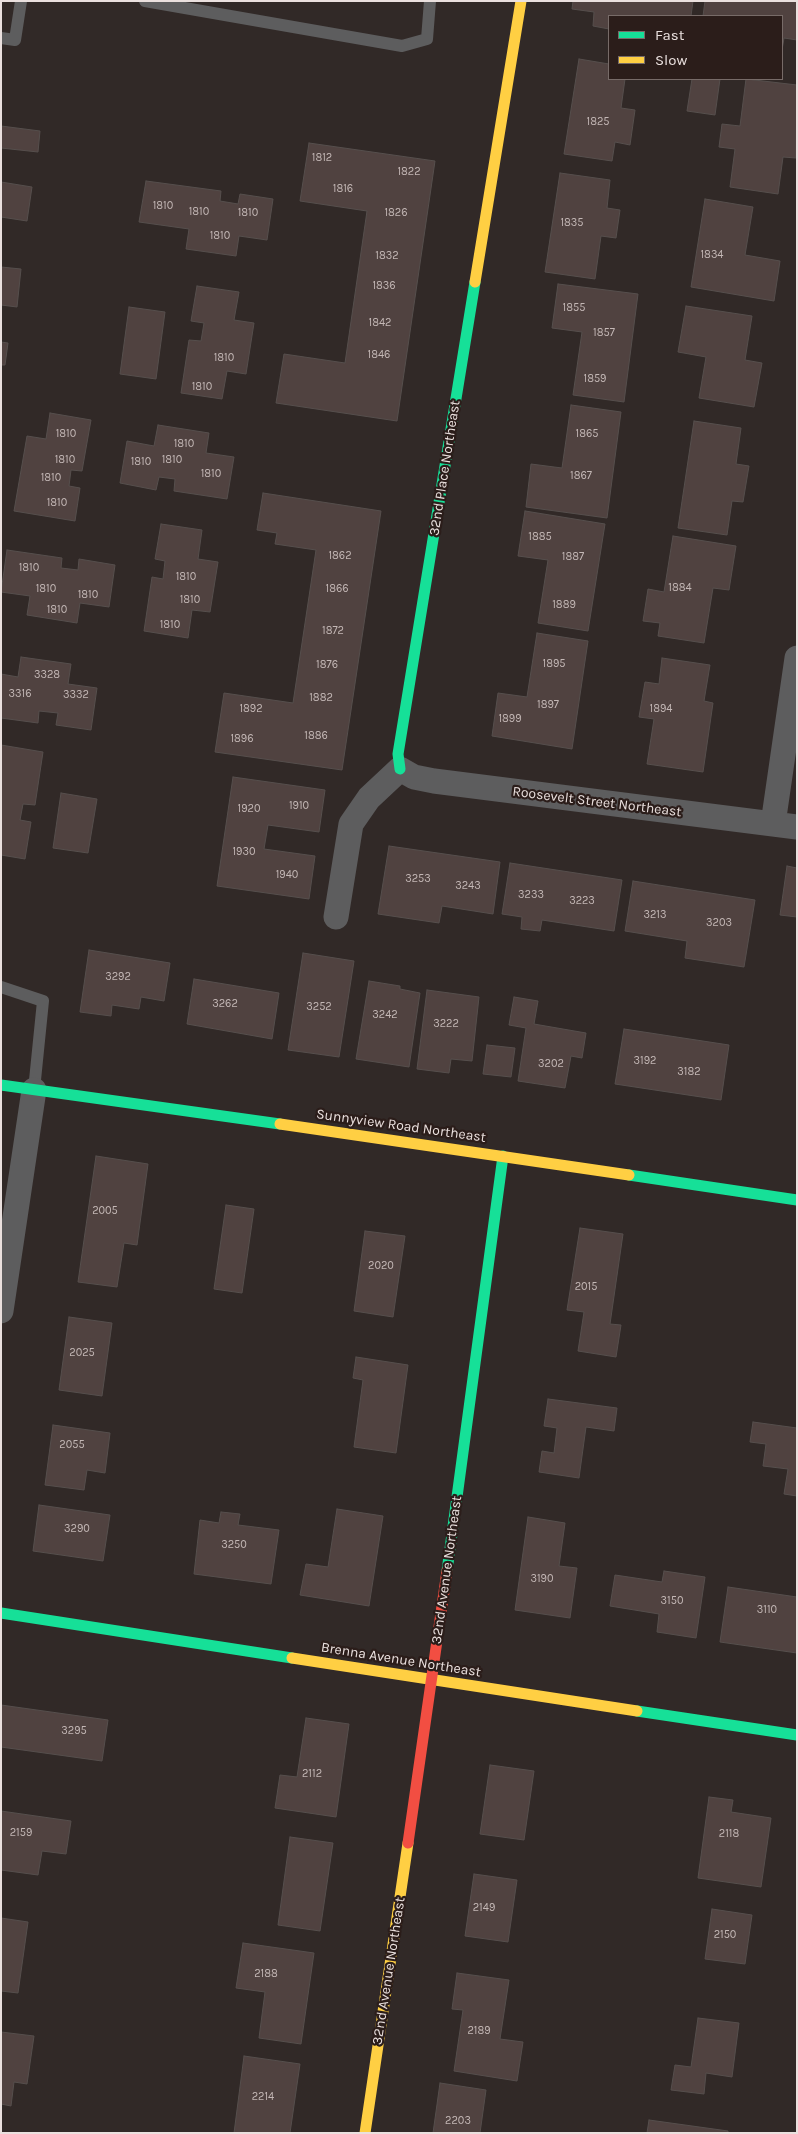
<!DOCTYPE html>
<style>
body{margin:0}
#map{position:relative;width:798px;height:2134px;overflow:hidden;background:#312927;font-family:Karla,sans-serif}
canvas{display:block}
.frame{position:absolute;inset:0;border:2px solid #eae0de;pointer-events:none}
.legend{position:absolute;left:608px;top:15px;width:175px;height:65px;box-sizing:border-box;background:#2b1d1a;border:1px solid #776b68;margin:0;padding:6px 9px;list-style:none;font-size:15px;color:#eae0de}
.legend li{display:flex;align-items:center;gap:10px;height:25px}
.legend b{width:25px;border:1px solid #776b68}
</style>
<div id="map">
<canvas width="798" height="2134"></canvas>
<div class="frame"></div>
<ul class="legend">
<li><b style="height:6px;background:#16e098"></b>Fast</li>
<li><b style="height:6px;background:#ffcf43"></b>Slow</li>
</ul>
</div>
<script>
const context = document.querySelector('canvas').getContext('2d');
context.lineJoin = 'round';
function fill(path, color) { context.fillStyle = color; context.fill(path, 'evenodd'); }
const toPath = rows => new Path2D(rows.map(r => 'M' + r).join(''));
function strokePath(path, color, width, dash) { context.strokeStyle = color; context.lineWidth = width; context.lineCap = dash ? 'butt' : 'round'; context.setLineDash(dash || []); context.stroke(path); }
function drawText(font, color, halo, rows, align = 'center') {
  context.font = font + ' Karla,sans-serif'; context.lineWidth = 4.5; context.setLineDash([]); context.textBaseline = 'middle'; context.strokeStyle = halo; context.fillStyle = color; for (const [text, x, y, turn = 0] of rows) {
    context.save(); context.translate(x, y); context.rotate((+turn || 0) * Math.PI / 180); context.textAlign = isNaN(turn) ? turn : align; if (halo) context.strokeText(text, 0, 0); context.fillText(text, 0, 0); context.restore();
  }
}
const building = toPath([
 [573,1,693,1,691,16,609,16,609,29,593,26,594,12,572,9,573,1],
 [705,1,797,1,797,40,784,38,782,50,782,16,703,16,705,1],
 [579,59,609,64,609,79,625,79,621,108,635,110,630,145,615,142,612,161,564,154,579,59],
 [692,79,720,79,715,115,687,111,692,79],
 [746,79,797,85,796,158,783,157,778,194,730,187,735,149,719,147,722,124,740,126,746,79],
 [1,126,40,131,38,152,1,148,1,126],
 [309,143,435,161,397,421,276,403,284,354,345,363,367,211,300,201,309,143],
 [560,173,610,180,607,208,620,210,616,238,601,236,595,279,545,272,560,173],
 [146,181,221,191,220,201,238,204,240,194,273,199,267,240,239,236,236,256,186,249,189,229,139,222,146,181],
 [1,182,32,187,27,221,1,217,1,182],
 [705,199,753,207,745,255,780,261,774,301,691,287,705,199],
 [1,267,21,269,17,307,1,305,1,267],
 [558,284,638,294,624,402,573,395,582,332,552,328,558,284],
 [197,286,239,292,234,320,254,323,246,374,227,371,222,399,181,393,189,340,201,341,204,323,191,321,197,286],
 [686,306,752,316,745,360,762,363,754,407,699,398,706,357,678,352,686,306],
 [129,307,165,312,156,379,120,374,129,307],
 [1,342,8,343,5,365,1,365,1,342],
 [571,405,621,412,607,518,526,507,531,464,562,468,571,405],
 [50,413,91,420,82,471,71,470,69,486,80,488,75,521,14,511,27,436,46,439,50,413],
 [694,421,741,428,736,464,749,466,743,502,732,501,727,535,678,528,694,421],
 [158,425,209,433,206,453,234,457,227,499,174,491,175,479,159,477,156,490,120,483,127,441,154,446,158,425],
 [263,493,381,511,342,770,215,752,224,693,293,703,316,550,275,544,277,533,257,530,263,493],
 [525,511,605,524,588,631,538,623,548,560,518,556,525,511],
 [161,524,202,530,198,559,218,562,210,612,192,610,188,638,144,631,152,577,163,579,165,561,155,559,161,524],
 [673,536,736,546,729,590,713,588,704,643,658,636,660,623,643,621,648,589,664,592,673,536],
 [7,550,62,558,61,568,78,570,79,559,115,565,109,607,80,603,77,623,27,615,30,596,1,592,7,550],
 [537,633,588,641,572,749,492,736,498,693,527,697,537,633],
 [21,657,71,664,68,684,97,688,91,730,56,725,58,713,39,711,38,723,1,718,1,674,18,677,21,657],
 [662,658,710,665,704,701,713,703,703,772,647,764,654,719,639,717,645,682,659,684,662,658],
 [1,745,43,752,35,805,23,804,20,820,31,822,25,859,1,855,1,745],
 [233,777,325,790,319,832,268,825,264,849,315,856,309,899,217,886,233,777],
 [61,793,97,799,88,853,53,848,61,793],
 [389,846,500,862,493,914,442,906,439,923,378,914,389,846],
 [510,863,622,880,614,931,542,920,540,931,521,929,522,917,502,914,510,863],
 [787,866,797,868,797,917,780,915,787,866],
 [633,881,755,900,744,967,685,958,687,941,625,931,633,881],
 [89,950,170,963,164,1001,141,997,139,1009,112,1005,111,1016,80,1012,89,950],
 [303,953,354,961,339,1057,288,1050,303,953],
 [194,979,279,993,272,1039,187,1024,194,979],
 [369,981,400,986,400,989,420,993,409,1067,356,1059,369,981],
 [427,990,479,997,472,1061,451,1059,449,1073,417,1069,427,990],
 [514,997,538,1001,534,1024,586,1033,582,1058,571,1056,565,1088,518,1081,526,1028,509,1025,514,997],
 [624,1029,729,1045,721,1100,615,1084,624,1029],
 [487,1045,515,1048,511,1077,483,1074,487,1045],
 [96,1156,148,1164,137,1245,124,1243,117,1287,78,1282,96,1156],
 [226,1205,254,1209,242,1293,214,1289,226,1205],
 [580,1228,623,1234,610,1324,621,1325,616,1357,578,1351,584,1312,567,1310,580,1228],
 [365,1231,405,1236,393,1317,354,1311,365,1231],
 [69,1317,112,1323,102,1396,59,1390,69,1317],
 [356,1357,408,1365,396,1453,354,1447,363,1380,353,1378,356,1357],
 [548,1399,617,1408,614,1431,586,1427,579,1478,539,1472,542,1451,554,1453,557,1428,544,1426,548,1399],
 [753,1422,797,1428,797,1496,784,1494,788,1469,763,1466,766,1444,750,1442,753,1422],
 [53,1425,110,1433,105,1473,87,1470,84,1490,45,1485,53,1425],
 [39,1505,110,1515,103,1561,33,1551,39,1505],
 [337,1509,383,1516,369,1606,300,1595,306,1564,328,1567,337,1509],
 [221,1512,240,1514,238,1525,279,1530,271,1584,194,1574,200,1520,219,1523,221,1512],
 [528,1517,565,1523,559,1566,577,1568,570,1618,515,1610,528,1517],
 [664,1571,705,1577,696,1638,657,1632,659,1614,610,1606,615,1575,662,1582,664,1571],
 [728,1587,797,1597,797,1653,720,1642,728,1587],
 [1,1705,108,1720,102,1761,1,1747,1,1705],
 [306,1718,349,1724,336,1817,275,1808,280,1775,297,1777,306,1718],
 [490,1765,534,1771,524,1840,480,1834,490,1765],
 [709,1797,733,1800,731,1812,771,1818,761,1887,698,1878,709,1797],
 [1,1811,71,1821,66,1854,42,1851,38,1875,1,1870,1,1811],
 [290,1837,333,1843,320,1931,278,1925,290,1837],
 [474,1874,517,1880,508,1942,465,1936,474,1874],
 [712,1909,752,1915,745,1964,705,1959,712,1909],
 [1,1918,28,1922,18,1993,1,1991,1,1918],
 [243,1943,314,1953,301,2044,259,2038,265,1992,236,1988,243,1943],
 [457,1973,509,1980,500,2039,523,2042,517,2081,454,2071,463,2010,452,2009,457,1973],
 [698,2018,739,2023,732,2077,706,2073,704,2094,671,2090,675,2065,691,2067,698,2018],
 [1,2032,34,2036,27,2084,14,2082,11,2106,1,2104,1,2032],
 [244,2056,300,2064,290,2133,234,2133,244,2056],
 [440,2083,486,2090,480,2133,433,2133,440,2083],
 [649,2120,728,2131,728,2133,647,2133,649,2120]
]);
const lane = toPath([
 [145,1,402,46,427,39,430,1],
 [1,38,15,40,21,1],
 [1,987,43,1001,34,1090]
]);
const street = toPath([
 [773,824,797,658],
 [336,917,351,824,369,798,400,769,414,777,434,781,797,827],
 [1,1311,34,1090]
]);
const fast = toPath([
 [400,769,398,754,475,282],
 [1,1085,280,1124],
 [629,1175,797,1200],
 [447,1571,503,1156],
 [1,1613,292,1658],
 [637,1711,797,1735]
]);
const slow = toPath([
 [475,282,521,1],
 [280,1124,629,1175],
 [292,1658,637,1711],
 [365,2133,408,1843]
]);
const jam = toPath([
 [408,1843,447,1571]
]);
const numberNames = [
 ["1825",598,122],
 ["1812",322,158],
 ["1822",409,172],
 ["1816",343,189],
 ["1810",163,206],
 ["1810",199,212],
 ["1810",248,213],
 ["1826",396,213],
 ["1835",572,223],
 ["1810",220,236],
 ["1834",712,255],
 ["1832",387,256],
 ["1836",384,286],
 ["1855",574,308],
 ["1842",380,323],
 ["1857",604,333],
 ["1846",379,355],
 ["1810",224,358],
 ["1859",595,379],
 ["1810",202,387],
 ["1810",66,434],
 ["1865",587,434],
 ["1810",184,444],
 ["1810",65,460],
 ["1810",172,460],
 ["1810",141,462],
 ["1810",211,474],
 ["1867",581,476],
 ["1810",51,478],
 ["1810",57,503],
 ["1885",540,537],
 ["1862",340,556],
 ["1887",573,557],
 ["1810",29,568],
 ["1810",186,577],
 ["1884",680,588],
 ["1810",46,589],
 ["1866",337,589],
 ["1810",88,595],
 ["1810",190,600],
 ["1889",564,605],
 ["1810",57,610],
 ["1810",170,625],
 ["1872",333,631],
 ["1895",554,664],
 ["1876",327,665],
 ["3328",47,675],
 ["3316",20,694],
 ["3332",76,695],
 ["1882",321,698],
 ["1897",548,705],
 ["1892",251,709],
 ["1894",661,709],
 ["1899",510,719],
 ["1886",316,736],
 ["1896",242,739],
 ["1910",299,806],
 ["1920",249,809],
 ["1930",244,852],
 ["1940",287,875],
 ["3253",418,879],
 ["3243",468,886],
 ["3233",531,895],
 ["3223",582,901],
 ["3213",655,915],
 ["3203",719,923],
 ["3292",118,977],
 ["3262",225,1004],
 ["3252",319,1007],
 ["3242",385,1015],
 ["3222",446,1024],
 ["3192",645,1061],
 ["3202",551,1064],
 ["3182",689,1072],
 ["2005",105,1211],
 ["2020",381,1266],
 ["2015",586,1287],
 ["2025",82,1353],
 ["2055",72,1445],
 ["3290",77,1529],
 ["3250",234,1545],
 ["3190",542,1579],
 ["3150",672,1601],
 ["3110",767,1610],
 ["3295",74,1731],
 ["2112",312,1774],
 ["2159",21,1833],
 ["2118",729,1834],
 ["2149",484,1908],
 ["2150",725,1935],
 ["2188",266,1974],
 ["2189",479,2031],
 ["2214",263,2097],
 ["2203",458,2121]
];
const streetNames = [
 ["32nd Place Northeast",445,468,-81],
 ["Roosevelt Street Northeast",597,802,7],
 ["Sunnyview Road Northeast",401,1126,8],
 ["32nd Avenue Northeast",447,1570,-82],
 ["Brenna Avenue Northeast",401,1660,9],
 ["32nd Avenue Northeast",389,1971,-81]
];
fill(building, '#504240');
strokePath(building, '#564f4d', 1);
strokePath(lane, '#5d5d5e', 12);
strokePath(street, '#5d5d5e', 25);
strokePath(fast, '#16e098', 11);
strokePath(slow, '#ffcf43', 11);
strokePath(jam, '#f24e42', 11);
drawText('11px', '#c4b8b6', null, numberNames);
drawText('14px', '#eae0de', '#2b1d1a', streetNames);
</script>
